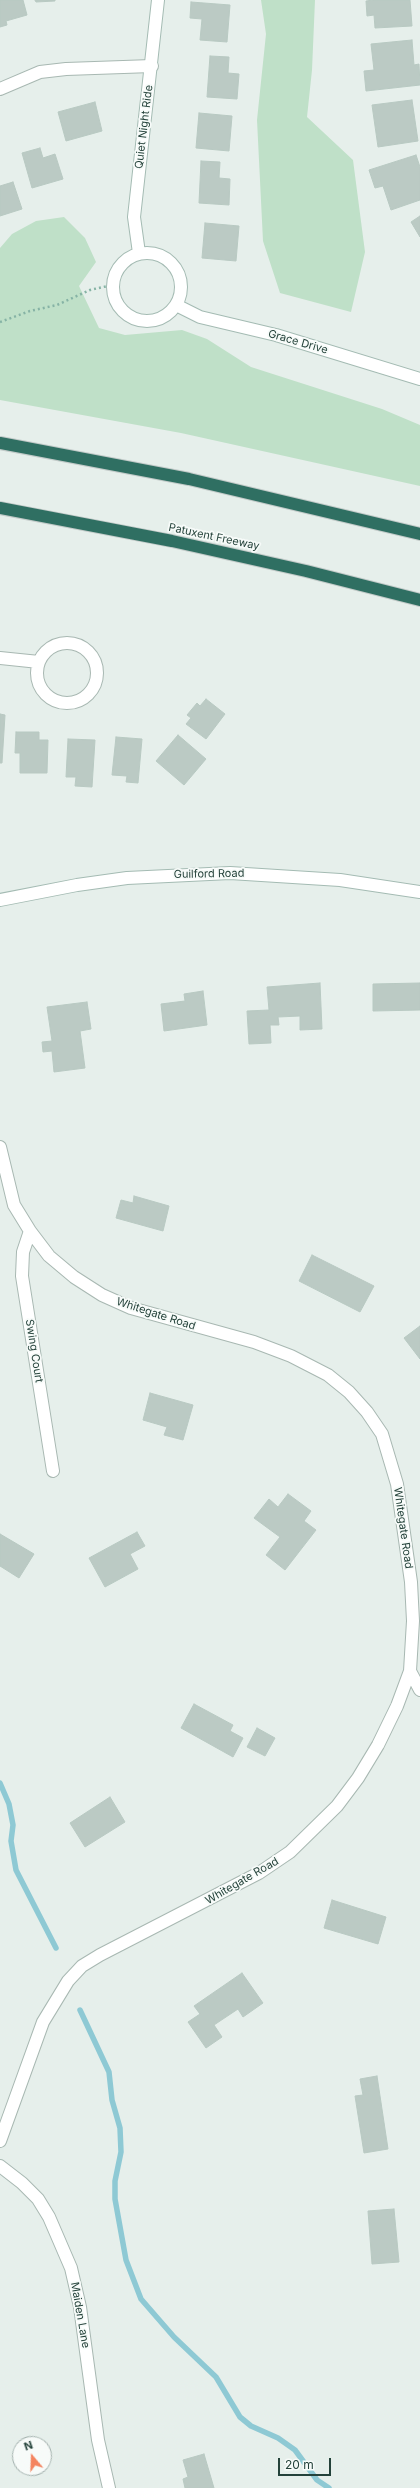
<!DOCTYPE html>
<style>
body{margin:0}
#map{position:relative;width:420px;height:2488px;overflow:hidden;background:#e6efeb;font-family:Inter,sans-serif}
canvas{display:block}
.north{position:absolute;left:12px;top:2436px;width:40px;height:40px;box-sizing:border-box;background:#f7fbf9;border:1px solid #a3b1ad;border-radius:50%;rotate:341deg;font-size:11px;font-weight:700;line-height:16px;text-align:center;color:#24423a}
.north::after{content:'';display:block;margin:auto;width:14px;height:18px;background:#f4845f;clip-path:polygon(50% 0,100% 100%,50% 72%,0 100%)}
.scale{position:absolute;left:278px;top:2458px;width:53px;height:18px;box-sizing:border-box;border:2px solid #24423a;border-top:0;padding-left:5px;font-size:12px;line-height:14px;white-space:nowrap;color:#24423a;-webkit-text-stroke:3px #f7fbf9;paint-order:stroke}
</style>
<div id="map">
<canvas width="420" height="2488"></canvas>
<div class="north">N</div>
<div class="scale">20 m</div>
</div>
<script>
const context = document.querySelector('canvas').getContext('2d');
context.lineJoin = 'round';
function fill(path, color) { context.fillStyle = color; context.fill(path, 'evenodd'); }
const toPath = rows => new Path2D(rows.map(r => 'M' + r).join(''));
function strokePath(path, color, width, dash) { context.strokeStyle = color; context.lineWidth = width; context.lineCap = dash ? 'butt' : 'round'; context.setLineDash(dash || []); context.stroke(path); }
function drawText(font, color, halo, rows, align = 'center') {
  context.font = font + ' Inter,sans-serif'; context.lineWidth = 3.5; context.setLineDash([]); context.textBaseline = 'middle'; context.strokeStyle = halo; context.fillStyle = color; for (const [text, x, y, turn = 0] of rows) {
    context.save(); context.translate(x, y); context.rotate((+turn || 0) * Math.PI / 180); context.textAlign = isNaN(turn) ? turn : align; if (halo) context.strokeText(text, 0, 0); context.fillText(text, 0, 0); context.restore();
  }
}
const green = toPath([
 [261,0,315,0,312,70,307,117,353,160,365,252,351,312,280,293,263,241,257,120,266,34],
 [64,217,85,238,96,262,79,286,99,328,125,335,182,330,207,339,251,367,382,409,420,425,420,486,181,433,0,400,0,248,12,234,36,221]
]);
const stream = toPath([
 [0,1783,9,1804,13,1825,11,1841,16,1870,56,1948],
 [80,2010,109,2072,112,2100,120,2128,121,2152,115,2181,115,2199,126,2260,141,2299,174,2337,216,2377,240,2417,251,2426,278,2438,295,2450,317,2480,329,2488]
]);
const building = toPath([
 [0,0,23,0,27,15,6,21,7,25,0,27,0,0],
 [35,0,55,0,55,1,36,2,35,0],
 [373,0,410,0,412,26,375,28,374,15,367,16,366,1,373,0],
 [191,2,230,5,227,42,200,40,202,19,190,18,191,2],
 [412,40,414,65,419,64,420,85,366,91,364,71,374,70,371,44,412,40],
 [210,56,229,57,228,73,239,74,237,99,207,97,210,56],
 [412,100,418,141,378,147,372,105,412,100],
 [95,102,102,131,66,141,58,112,95,102],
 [199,113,232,116,229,151,196,148,199,113],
 [40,148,43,158,55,154,63,179,32,188,22,153,40,148],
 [416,155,420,167,420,200,391,210,383,186,375,188,369,170,416,155],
 [201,161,220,162,219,178,230,179,229,205,199,203,201,161],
 [13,182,22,209,0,216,0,186,13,182],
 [420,216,420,237,411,222,420,216],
 [205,223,239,226,236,261,202,258,205,223],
 [206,699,225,714,206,739,186,724,191,718,187,715,197,703,200,706,206,699],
 [0,714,5,715,2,763,0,763,0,714],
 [16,732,39,732,39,740,48,740,47,773,20,773,20,753,15,753,16,732],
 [178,735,206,759,184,785,156,761,178,735],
 [116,737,142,739,138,783,126,782,127,776,112,775,116,737],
 [68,739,95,740,92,787,75,786,76,777,66,777,68,739],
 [320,983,322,1029,300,1030,300,1016,278,1017,279,1025,270,1025,271,1043,249,1044,247,1011,269,1010,267,987,320,983],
 [420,983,420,1010,373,1011,373,984,420,983],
 [203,991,207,1025,164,1031,161,1004,185,1001,184,994,203,991],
 [87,1002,91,1029,80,1031,85,1068,54,1072,52,1051,43,1052,42,1042,52,1041,47,1007,87,1002],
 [134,1196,169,1206,163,1231,116,1218,121,1200,133,1203,134,1196],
 [312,1255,374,1286,360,1312,299,1281,312,1255],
 [420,1326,420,1359,404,1338,420,1326],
 [150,1393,193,1405,183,1440,164,1435,167,1427,143,1420,150,1393],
 [288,1494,311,1511,304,1521,316,1530,285,1570,266,1555,280,1537,254,1518,269,1499,278,1507,288,1494],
 [137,1532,145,1546,130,1554,138,1569,105,1587,89,1558,137,1532],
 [0,1534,34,1554,19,1578,0,1566,0,1534],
 [194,1704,233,1725,230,1731,243,1738,233,1757,181,1728,194,1704],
 [257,1728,275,1738,265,1756,247,1747,257,1728],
 [110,1797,125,1822,85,1847,70,1823,110,1797],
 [332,1900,386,1917,378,1944,324,1928,332,1900],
 [242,1973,263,2003,243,2017,238,2009,214,2025,222,2037,206,2048,188,2022,200,2014,194,2006,242,1973],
 [377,2076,388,2149,364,2153,355,2096,363,2095,360,2079,377,2076],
 [394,2209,399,2262,372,2264,368,2211,394,2209],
 [204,2454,214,2488,185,2488,183,2479,188,2477,183,2460,204,2454]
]);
const path = toPath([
 [0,322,30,311,57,305,90,290,112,285]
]);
const street = toPath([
 [0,89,40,72,66,69,152,66],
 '37 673a30 30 0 1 1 60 0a30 30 0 1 1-60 0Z',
 [0,658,39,662],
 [0,1147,14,1205,30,1231,49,1256,74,1277,102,1295,131,1308,254,1342,291,1356,328,1375,349,1392,367,1412,382,1434,397,1484,411,1582,413,1621,410,1671,397,1706,378,1745,358,1778,337,1806,290,1852,259,1873,100,1955,82,1966,68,1981,43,2022,0,2141],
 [30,1231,23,1252,22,1276,53,1471],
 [410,1671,420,1690],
 [0,2166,22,2183,38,2199,49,2217,71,2268,80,2307,98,2440,109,2488]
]);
const secondary = toPath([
 '113 287a34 34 0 1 1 68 0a34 34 0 1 1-68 0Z',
 [139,253,134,217,158,0],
 [176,305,200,317,276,335,420,379],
 [0,900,77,885,127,878,230,873,340,880,420,892]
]);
const highway = toPath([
 [0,443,189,479,420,534],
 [0,508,172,541,306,571,420,600]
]);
const streetNames = [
 ["Quiet Night Ride",144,127,-83],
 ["Grace Drive",298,342,16],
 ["Patuxent Freeway",214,537,12],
 ["Guilford Road",209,874,-1],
 ["Whitegate Road",156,1314,18],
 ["Swing Court",34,1351,81],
 ["Whitegate Road",403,1528,82],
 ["Whitegate Road",242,1881,-30],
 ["Maiden Lane",80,2315,80]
];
fill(green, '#bfe0c8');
strokePath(stream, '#8ec9d4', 5.5);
fill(building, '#bbcac4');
strokePath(building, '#b8c9c2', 1);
strokePath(street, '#a8b8b2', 14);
strokePath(secondary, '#a4bbb3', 14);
strokePath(highway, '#c2cac8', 14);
strokePath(path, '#86b3a5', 2.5, [2, 3]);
strokePath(street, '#fff', 12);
strokePath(secondary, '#fff', 12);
strokePath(highway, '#2f6f62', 12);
drawText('11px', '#24423a', '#f7fbf9', streetNames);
</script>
